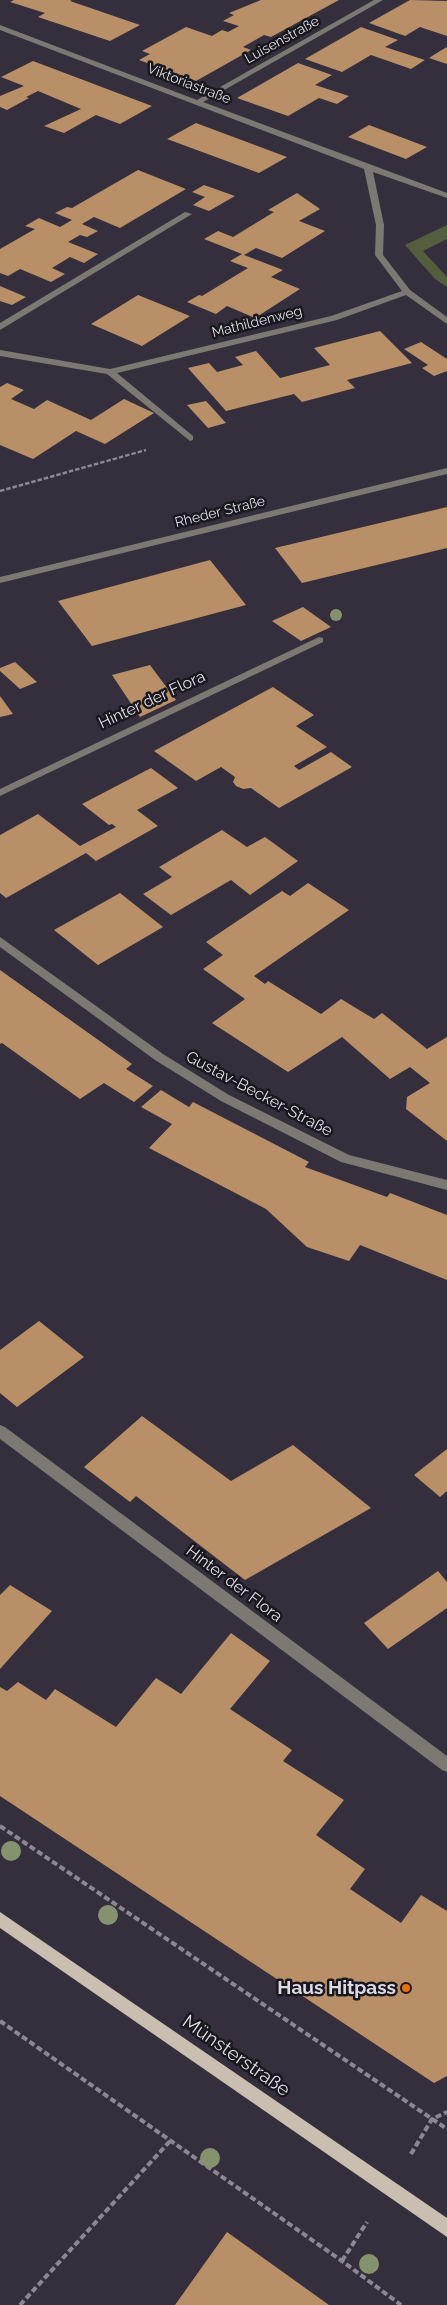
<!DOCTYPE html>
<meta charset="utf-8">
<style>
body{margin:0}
canvas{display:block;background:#342e3d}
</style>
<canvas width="447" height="2305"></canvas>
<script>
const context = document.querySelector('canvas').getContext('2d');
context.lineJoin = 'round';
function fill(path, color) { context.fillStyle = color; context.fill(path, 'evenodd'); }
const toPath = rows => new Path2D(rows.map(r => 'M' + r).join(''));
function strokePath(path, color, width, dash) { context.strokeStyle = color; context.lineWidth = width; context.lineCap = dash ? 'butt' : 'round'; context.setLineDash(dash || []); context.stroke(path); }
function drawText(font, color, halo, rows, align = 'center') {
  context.font = font + ' Raleway,sans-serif'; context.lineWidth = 5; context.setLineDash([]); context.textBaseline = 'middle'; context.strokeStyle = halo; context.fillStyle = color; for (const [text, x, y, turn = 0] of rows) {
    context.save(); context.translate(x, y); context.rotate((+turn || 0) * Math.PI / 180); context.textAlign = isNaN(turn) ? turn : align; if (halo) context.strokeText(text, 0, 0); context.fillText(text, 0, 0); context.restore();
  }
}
const green = toPath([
 [447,225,447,239,423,251,447,277,447,287,435,279,405,245]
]);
const building = toPath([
 [14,0,72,0,70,1,140,25,110,41,38,17,45,13,10,2],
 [261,0,339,0,271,37,264,35,243,47,251,50,196,81,139,60,150,54,142,51,186,27,212,36,222,30,228,32,239,26,223,21,234,15,229,13],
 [410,0,447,1,447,36,420,27,405,36,369,23],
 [361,27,398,40,385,47,425,60,411,69,371,55,342,72,305,59],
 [447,47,447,64,429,58,440,51],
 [33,61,152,106,120,124,96,115,64,133,44,126,81,109,38,91,26,97,29,98,7,110,0,107,0,96,24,86,1,77],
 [298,63,332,75,315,85,349,96,337,104,319,98,288,116,237,98],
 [196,123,287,157,259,173,167,139],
 [369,125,427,147,406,159,348,137],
 [138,170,186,189,120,228,94,217,82,224,98,231,87,237,80,235,68,242,98,254,84,263,70,257,52,268,65,274,51,282,20,269,8,276,0,273,0,249,35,229,25,226,39,218,60,227,72,220,55,213,67,207,72,208],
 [204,185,235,196,209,211,193,205,205,197,192,192],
 [297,193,320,209,299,221,325,231,282,258,256,248,244,255,283,270,271,277,300,289,255,318,227,306,216,314,187,302,199,295,202,296,248,268,230,261,242,254,204,239,218,231,233,237,274,212,268,210],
 [0,286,26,297,12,305,0,301],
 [138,295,190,316,142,346,91,324],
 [380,331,412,363,347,380,355,388,302,402,294,394,226,411,188,368,209,363,217,372,243,365,235,357,256,351,280,378,330,365,314,348],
 [421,342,447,359,447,371,434,376,422,368,428,365,404,349],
 [7,383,24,390,11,399,34,409,47,400,91,420,124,399,154,413,105,444,76,431,33,459,0,445,0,387],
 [206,401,226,423,208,428,187,405],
 [447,507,447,548,302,583,275,548],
 [210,560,246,605,92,646,58,601],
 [303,607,331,627,301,641,272,621],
 [15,662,37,682,20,689,0,671,0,668],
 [150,665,176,700,140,717,112,675],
 [273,687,314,715,296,726,327,747,294,766,299,770,331,752,352,767,279,808,251,788,243,789,236,786,233,782,235,777,221,767,196,781,154,751],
 [0,696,13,714,0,717],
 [151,768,178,788,137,810,158,826,96,861,86,853,6,898,0,893,0,835,38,814,80,846,116,827,112,824,109,825,82,804],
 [222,830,247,847,265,837,298,861,250,895,231,880,171,915,143,894,172,877,159,867],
 [308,883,349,910,254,976,265,984,268,981,321,1014,341,999,374,1019,382,1013,427,1049,447,1037,447,1141,406,1109,407,1097,430,1083,410,1067,390,1079,342,1037,288,1072,212,1023,245,999,203,969,223,955,206,942,282,891,290,896],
 [120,893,163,927,98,965,54,930],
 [0,970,132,1064,126,1069,153,1086,134,1102,104,1083,80,1099,2,1043,0,1044],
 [161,1090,189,1107,193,1102,309,1162,305,1167,387,1197,390,1193,447,1215,447,1280,360,1245,349,1261,307,1247,266,1209,149,1148,172,1124,141,1107],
 [39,1321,84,1357,17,1407,0,1393,0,1350],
 [142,1416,231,1481,293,1445,371,1508,245,1580,136,1496,130,1502,84,1467],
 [447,1449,447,1491,440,1497,414,1475],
 [438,1571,447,1582,447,1608,388,1649,364,1623],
 [10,1585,52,1611,0,1669,0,1595],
 [231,1633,270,1661,230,1709,292,1750,283,1761,344,1800,316,1835,365,1869,350,1889,401,1923,421,1895,447,1911,447,2076,434,2083,0,1796,0,1687,7,1691,18,1682,46,1700,55,1689,116,1727,156,1678,181,1694],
 [227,2232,329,2305,175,2305]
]);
const pathFar1 = toPath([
 [0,491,146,450]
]);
const path = toPath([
 [0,1826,447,2129],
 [0,2021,342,2261,401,2305],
 [411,2154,432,2119,447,2112],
 [342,2261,367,2222],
 [20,2305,171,2140]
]);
const minor = toPath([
 [374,0,383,0,203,102,447,193,447,198,373,172,384,225,383,255,410,290,447,317,447,324,406,295,337,320,117,373,193,436,193,440,190,441,107,374,0,356,0,350,110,369,331,316,402,291,375,255,376,225,364,169,0,30,0,25,197,100,374,0],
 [185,212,192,214,0,330,0,323,185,212],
 [447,468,447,474,0,583,0,577,447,468],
 [319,637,323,638,323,642,0,796,0,789,319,637],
 [0,937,163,1054,229,1095,349,1155,447,1180,447,1190,341,1162,221,1101,155,1060,0,947,0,937],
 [0,1425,5,1427,447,1756,447,1772,442,1770,0,1439,0,1425]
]);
const major = toPath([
 [0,1912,447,2218,447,2237,0,1928,0,1912]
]);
const trees = [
 [336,615,6],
 [11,1851,10],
 [108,1915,10],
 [210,2158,10],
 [369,2264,10]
];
const markers = [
 [406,1988,5,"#e8710a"]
];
const farStreetnames = [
 ["Luisenstraße",282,40,-29],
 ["Viktoriastraße",189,84,21],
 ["Mathildenweg",257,322,-14],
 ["Rheder Straße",220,512,-14]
];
const streetNames = [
 ["Hinter der Flora",152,700,-25],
 ["Gustav-Becker-Straße",259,1094,28],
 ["Hinter der Flora",234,1584,37]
];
const nearPoinames = [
 ["Haus Hitpass",396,1988]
];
const nearStreetnames = [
 ["Münsterstraße",236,2056,35]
];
fill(green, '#545e3f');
fill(building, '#b98f67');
strokePath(pathFar1, '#8c8794', 2.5, [4.5, 2]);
strokePath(path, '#8c8794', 4, [6, 3]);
fill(minor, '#7d7871');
fill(major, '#c9beb0');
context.fillStyle = '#86926d';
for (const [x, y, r] of trees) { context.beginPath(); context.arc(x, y, r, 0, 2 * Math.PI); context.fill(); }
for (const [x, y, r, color] of markers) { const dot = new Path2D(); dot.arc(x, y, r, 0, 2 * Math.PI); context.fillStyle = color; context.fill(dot); strokePath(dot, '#1a181f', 2); }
drawText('14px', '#dfdbe5', '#1a181f', farStreetnames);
drawText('16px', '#dfdbe5', '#1a181f', streetNames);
drawText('bold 19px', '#dfdbe5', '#1a181f', nearPoinames, 'right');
drawText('19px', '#dfdbe5', '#1a181f', nearStreetnames);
</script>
